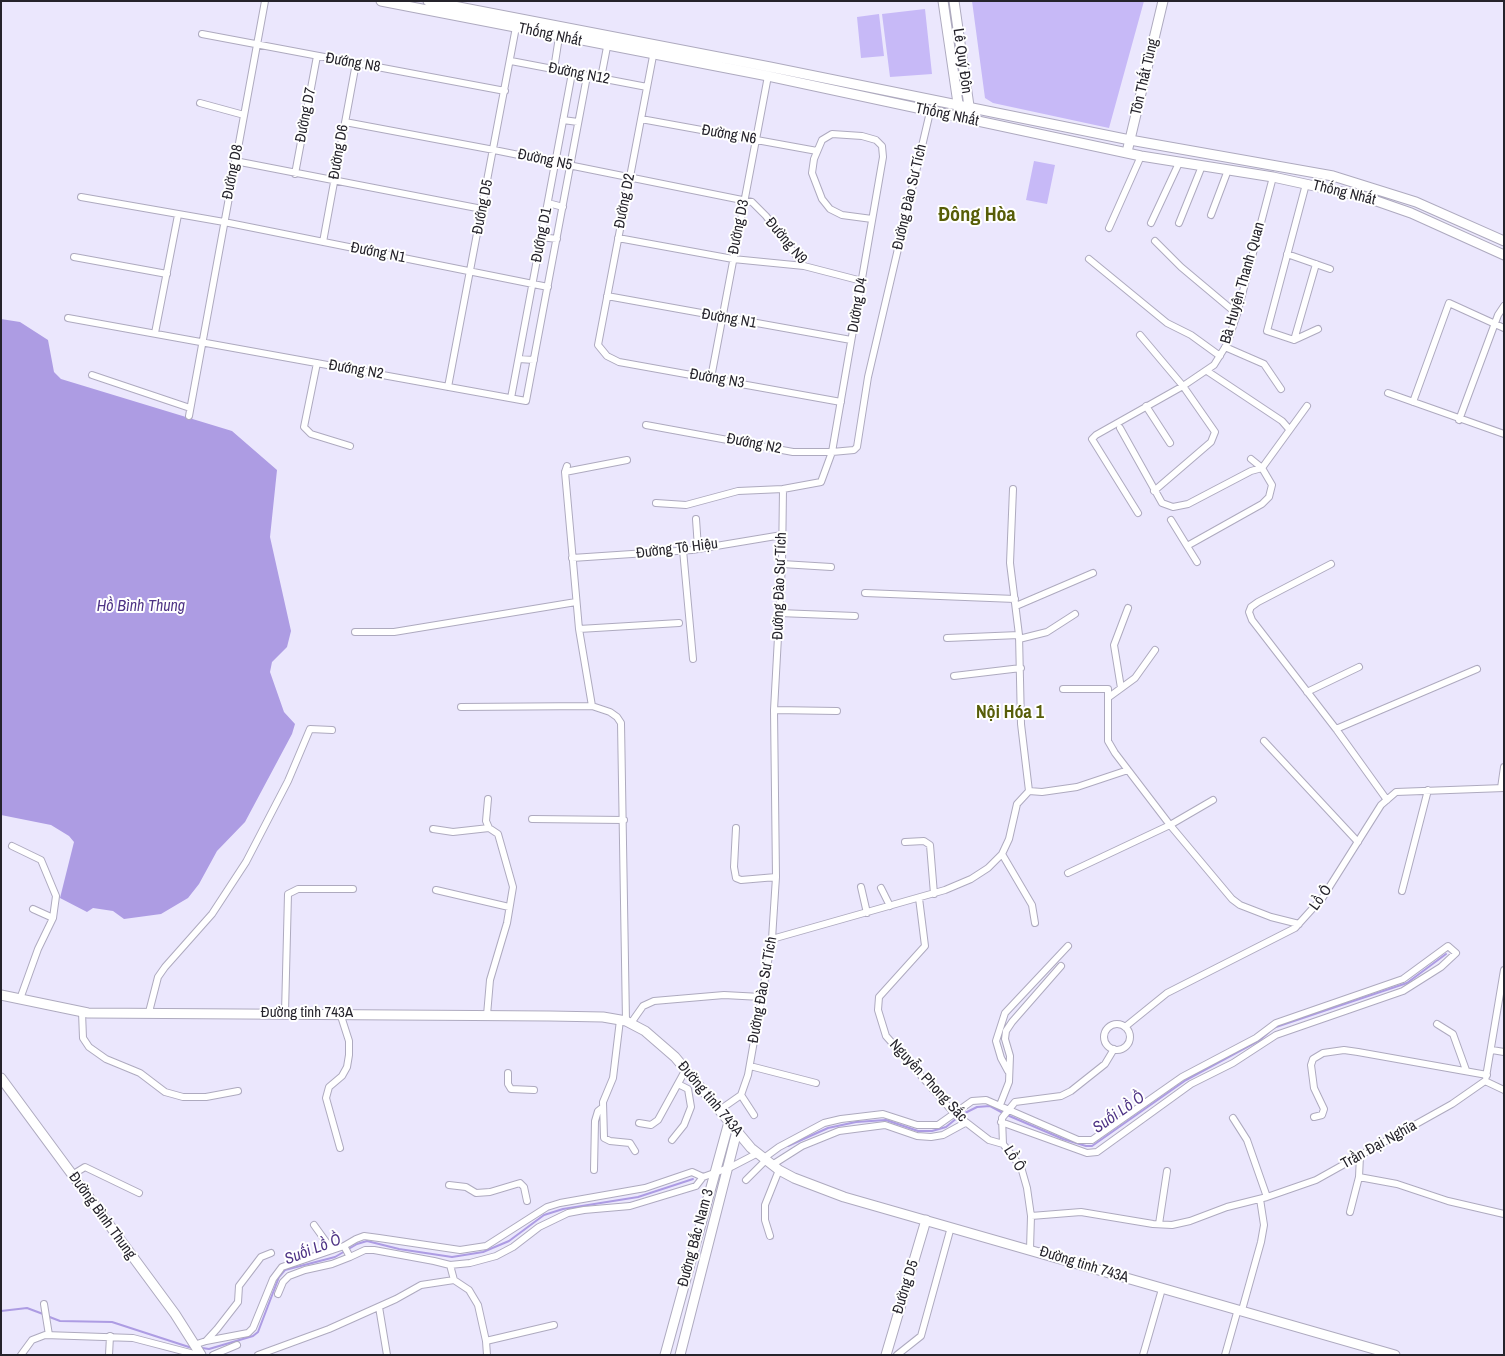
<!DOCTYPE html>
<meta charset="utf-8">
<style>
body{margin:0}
#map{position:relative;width:1505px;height:1356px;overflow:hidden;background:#ebe7fd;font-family:"Archivo Narrow",sans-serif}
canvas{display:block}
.frame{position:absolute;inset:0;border:2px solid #25232b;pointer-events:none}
</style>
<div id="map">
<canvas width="1505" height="1356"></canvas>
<div class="frame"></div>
</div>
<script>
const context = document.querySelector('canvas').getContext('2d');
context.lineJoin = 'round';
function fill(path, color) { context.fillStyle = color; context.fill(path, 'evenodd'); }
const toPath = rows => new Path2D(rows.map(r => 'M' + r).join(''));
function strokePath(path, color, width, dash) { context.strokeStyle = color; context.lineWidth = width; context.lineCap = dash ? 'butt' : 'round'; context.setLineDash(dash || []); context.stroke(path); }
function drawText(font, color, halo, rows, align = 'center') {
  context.font = font + ' "Archivo Narrow",sans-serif'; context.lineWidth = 4; context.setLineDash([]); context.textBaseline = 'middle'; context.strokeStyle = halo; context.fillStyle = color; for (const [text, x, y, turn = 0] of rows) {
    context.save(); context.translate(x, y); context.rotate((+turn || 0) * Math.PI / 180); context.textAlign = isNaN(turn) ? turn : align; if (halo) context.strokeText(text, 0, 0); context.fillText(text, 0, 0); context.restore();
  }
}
const green = toPath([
 [972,1,1144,1,1109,128,993,103,985,98],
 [925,9,932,74,890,77,882,14],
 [879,14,884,56,861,58,857,17],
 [1034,161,1055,165,1047,204,1026,200]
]);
const water = toPath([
 [1,319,20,322,48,340,54,372,61,379,232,431,277,470,270,537,291,631,287,647,272,662,270,672,284,712,295,724,292,734,245,822,217,851,199,884,188,898,161,914,124,919,113,911,93,908,87,912,60,898,74,842,69,836,51,825,1,815]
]);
const stream = toPath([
 [1273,1028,1407,983,1446,954],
 [961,1115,977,1107,990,1106,1003,1113],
 [1007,1115,1063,1139,1086,1146,1092,1146,1186,1080,1260,1040,1269,1032],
 [788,1146,828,1128,856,1122,886,1120,918,1131,932,1131,946,1127,957,1118],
 [1,1311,27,1308,43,1314],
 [47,1316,60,1321,112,1322,192,1348],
 [202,1348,209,1349,253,1336,258,1332,279,1277,285,1270,335,1257,357,1244,367,1241,399,1249,452,1257,483,1252,509,1241,544,1215,563,1209,638,1197,693,1179]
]);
const minor = toPath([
 [202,34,505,91],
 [653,56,598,345,607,356,619,362,841,402],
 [511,61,647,87],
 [554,69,559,37],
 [601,78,607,47],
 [200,103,244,115],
 [641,119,817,151],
 [563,120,578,122],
 [345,122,494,150,752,202,766,216,804,266,862,281],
 [235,161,482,209],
 [295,174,317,56],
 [1306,184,1267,331,1294,340,1318,329],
 [81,197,224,222,548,287],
 [548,203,563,207],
 [1211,215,1228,170],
 [1151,223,1179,163],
 [1179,223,1202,166],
 [1109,228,1141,156],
 [541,237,557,239],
 [618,238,733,259,804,266],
 [1155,241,1181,267,1237,314],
 [323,242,356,63],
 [1287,254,1330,269],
 [74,257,167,274],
 [1089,259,1167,323,1191,335,1220,356],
 [607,296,851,340],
 [68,318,526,401,587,76],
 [155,333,178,215],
 [1140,335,1183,386,1215,432,1211,442,1154,491],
 [1294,340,1316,264],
 [1225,347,1264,364,1281,389],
 [519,359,534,360],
 [317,363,304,427,311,434,350,446],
 [1207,371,1282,421,1289,429],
 [92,375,190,408],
 [711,378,768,76],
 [448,387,516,27],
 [1388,393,1504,434],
 [511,398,572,73],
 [1413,402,1449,303,1504,328],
 [1146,406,1170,443],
 [189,416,265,1],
 [1459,420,1498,315,1504,306],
 [646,425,793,452,832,452,883,157,882,146,876,140,862,136,832,134,822,140,814,159,812,173,822,199,830,209,842,215,872,219],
 [1120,428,1162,503,1173,507,1188,504,1251,471,1262,468],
 [567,466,565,472,579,629,592,706],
 [1262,468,1307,406],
 [565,472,627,460],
 [1013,489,1010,563,1019,635,1021,724,1029,791,1042,792,1077,787,1128,770],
 [656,503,686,505,738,491,783,489],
 [1138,513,1092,439,1096,435,1183,386,1214,365,1227,344,1237,314,1273,177],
 [696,519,698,548],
 [1171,520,1187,546,1262,504,1269,497,1272,485,1262,468,1251,459],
 [1187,546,1197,562],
 [683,550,693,659],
 [572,558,692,550,782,535],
 [782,564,831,567],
 [1331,564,1258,602,1251,607,1249,612,1252,620,1336,729,1387,800],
 [865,593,1015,599],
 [1016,606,1093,573],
 [779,613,855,616],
 [579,629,679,623],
 [355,632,394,632,576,602],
 [947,638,1019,635],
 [1019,639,1047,632,1075,614],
 [954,676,1021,668],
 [1121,688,1114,645,1128,608],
 [1063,689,1108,689,1108,741,1115,753,1170,825,1232,899,1240,905,1271,917,1299,924],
 [1307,692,1359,667],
 [1109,697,1135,678,1155,650],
 [461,707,592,706,610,712,617,717,621,723,626,1021],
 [774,710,837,711],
 [1336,729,1477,669],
 [1264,741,1358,842],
 [1501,788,1504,767],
 [532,819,624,820],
 [736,828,734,867,736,878,741,880,776,877],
 [433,829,453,832,489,828],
 [905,842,924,841,930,845,934,894],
 [12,846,41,860,56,896,53,918,38,949,20,999],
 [1002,854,1032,905,1035,923],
 [1068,873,1170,825,1213,800],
 [861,887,867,913],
 [881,888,890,906],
 [436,890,509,907],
 [1402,891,1428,790],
 [919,898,925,946,879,997,878,1010,886,1036,954,1113,989,1140,1003,1144],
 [33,909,53,918],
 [772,939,945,890,971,879,988,868,1002,854,1009,839,1017,804,1029,791],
 [82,1012,83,1038,89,1047,106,1059,140,1073,165,1092,183,1097,206,1097,238,1091],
 [149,1012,158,977,165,967,212,914,246,862,288,781,310,729,332,730],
 [285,1013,288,894,298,889,353,889],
 [340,1013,349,1041,349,1055,347,1067,342,1076,329,1087,326,1098,340,1148],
 [487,1015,490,980,507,923,513,887,498,834,489,828,486,821,488,799],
 [620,1020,613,1078,603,1102,604,1138,610,1141,630,1143,635,1151],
 [631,1023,643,1006,654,1001,724,995,761,997],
 [1437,1024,1453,1034,1466,1070],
 '1104 1037a13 13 0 1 1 26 0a13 13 0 1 1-26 0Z',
 [1125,1027,1167,993,1295,928,1323,897,1381,805,1396,792,1504,788],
 [1492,1050,1504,1052],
 [750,1066,816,1083],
 [1008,1071,1001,1058,996,1041,1005,1013,1068,946],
 [508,1073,508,1084,511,1089,534,1090],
 [1486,1077,1504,970],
 [1485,1081,1504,1090],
 [741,1095,754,1115],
 [1000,1105,1009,1082,1010,1056,1005,1039,1006,1031,1012,1022,1061,966],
 [721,1109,741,1095,748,1075,772,939,776,877,774,710,782,564,783,489,821,482,832,452,854,450,857,447,868,377,930,112],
 [1314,1117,1322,1115,1324,1109,1314,1088,1311,1065,1313,1059,1323,1053,1344,1050,1358,1052,1487,1075],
 [1233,1118,1247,1140,1267,1197],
 [639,1123,651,1125,658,1120,686,1069],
 [672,1140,684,1125,691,1107,688,1089,678,1084],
 [1360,1156,1359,1177,1397,1184,1448,1201,1504,1214],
 [764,1158,779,1147,824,1123,841,1119,883,1114,917,1125,938,1125,972,1101,986,1100,1078,1140,1092,1140,1182,1077,1256,1038,1276,1023,1403,979,1448,946,1456,953,1441,967,1403,991,1276,1035,1233,1063,1191,1084,1097,1152,1087,1153,1001,1122],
 [772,1165,802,1146,839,1131,885,1125,917,1136,931,1137,943,1135,965,1123],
 [594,1170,595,1121,598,1111,603,1107],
 [72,1175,85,1167,139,1193],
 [746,1180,766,1160],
 [449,1185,466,1187,476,1193,490,1192,520,1183,524,1187,527,1201],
 [1350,1212,1359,1177],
 [1031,1216,1081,1212,1153,1224,1172,1225,1190,1221,1227,1207,1267,1197,1316,1180,1452,1104,1485,1081],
 [1159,1224,1167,1171],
 [314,1225,332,1250],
 [770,1236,765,1220,765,1205,779,1170],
 [1030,1249,1031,1216,1027,1188,1021,1167,1003,1144,1002,1118,1015,1102,1061,1096,1071,1091,1105,1064,1114,1049],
 [350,1257,365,1250,374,1250,434,1261,450,1265,454,1280],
 [450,1265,470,1263,496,1256,513,1247,539,1227,568,1213,584,1210,630,1206,696,1186,703,1177,731,1167,758,1153],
 [278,1294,283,1282,289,1276,305,1270,332,1264,350,1257,344,1246],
 [44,1304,49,1335],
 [379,1307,387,1355],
 [1242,1310,1261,1242,1264,1225,1260,1199],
 [206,1341,248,1333,253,1328,273,1279,282,1267,344,1246,356,1239,364,1236,379,1238,460,1250,486,1246,547,1207,560,1203,645,1188,692,1172,703,1177],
 [486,1341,554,1325],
 [194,1345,206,1341,217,1329,238,1302,239,1286,261,1257,271,1253],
 [21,1355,32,1340,45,1335,133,1338,198,1355],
 [109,1355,110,1336],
 [213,1355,237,1345],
 [258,1355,329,1329,396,1299,421,1285,454,1280,469,1290,478,1305,486,1341,487,1355],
 [897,1355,921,1336,951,1227],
 [1143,1355,1162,1289],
 [1225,1355,1238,1309]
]);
const tertiary = toPath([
 [943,1,960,117],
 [954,1,971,120],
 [1127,152,1163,1],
 [1,1078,175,1314,201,1355],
 [665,1355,729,1122],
 [680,1355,737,1131],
 [886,1355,926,1220]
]);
const secondary = toPath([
 [381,1,768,76,1141,156,1273,177,1365,197,1411,213,1504,255],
 [428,1,770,67,1130,140,1333,176,1416,202,1504,241],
 [1,995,88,1013,550,1016,603,1017,626,1021,645,1031,675,1057,751,1148,779,1170,794,1178,844,1197,1395,1355]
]);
const streetNames = [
 ["Thống Nhất",550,35,12],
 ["Lê Quý Đôn",962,61,82],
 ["Đướng N8",353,63,10],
 ["Đường N12",579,74,11],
 ["Tôn Thất Tùng",1145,77,-77],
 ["Đường D7",306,115,-79],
 ["Thống Nhất",947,115,12],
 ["Đường N6",729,135,10],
 ["Đường D6",339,152,-80],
 ["Đường N5",545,160,12],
 ["Đường D8",233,172,-79],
 ["Thống Nhất",1344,193,14],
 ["Đường Đào Sư Tích",910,197,-77],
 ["Đường D2",625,201,-79],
 ["Đướng D5",483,207,-79],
 ["Đường D3",739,227,-79],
 ["Đướng D1",542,235,-79],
 ["Đường N9",786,241,50],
 ["Đướng N1",378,253,11],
 ["Bà Huyện Thanh Quan",1243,283,-74],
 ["Dường D4",858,305,-80],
 ["Đường N1",729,319,10],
 ["Đướng N2",356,370,10],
 ["Đường N3",717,379,10],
 ["Đướng N2",754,444,11],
 ["Đường Tô Hiệu",677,549,-7],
 ["Đường Đào Sư Tích",780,586,-88],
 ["Lồ Ô",1321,898,-54],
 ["Đường Đào Sư Tích",763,990,-80],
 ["Đường tỉnh 743A",307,1013],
 ["Nguyễn Phong Sắc",928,1081,47],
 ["Đường tỉnh 743A",710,1099,50],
 ["Trần Đại Nghĩa",1379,1145,-29],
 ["Lồ Ô",1014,1159,58],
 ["Đường Bình Thung",102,1216,54],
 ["Đường Bắc Nam 3",696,1238,-75],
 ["Đường tỉnh 743A",1084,1265,17],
 ["Đường D5",906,1287,-73]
];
const waterNames = [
 ["Hồ Bình Thung",141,607],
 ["Suối Lồ Ồ",1119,1113,-35],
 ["Suối Lồ Ồ",313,1250,-21]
];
const quarterNames = [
 ["Nội Hóa 1",1010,713]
];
const districtNames = [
 ["Đông Hòa",977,216]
];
fill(green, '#c7b9f7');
fill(water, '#ad9ce3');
strokePath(stream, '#ad9ce3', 2);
strokePath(minor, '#aeaabf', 8);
strokePath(tertiary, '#aeaabf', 11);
strokePath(secondary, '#aeaabf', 11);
strokePath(minor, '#fff', 6);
strokePath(tertiary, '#fff', 9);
strokePath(secondary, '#fff', 9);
drawText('15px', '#25232b', '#fff', streetNames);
drawText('italic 16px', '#4e3385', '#fff', waterNames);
drawText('bold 18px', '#575d08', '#fff', quarterNames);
drawText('bold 20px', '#575d08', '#fff', districtNames);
</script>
